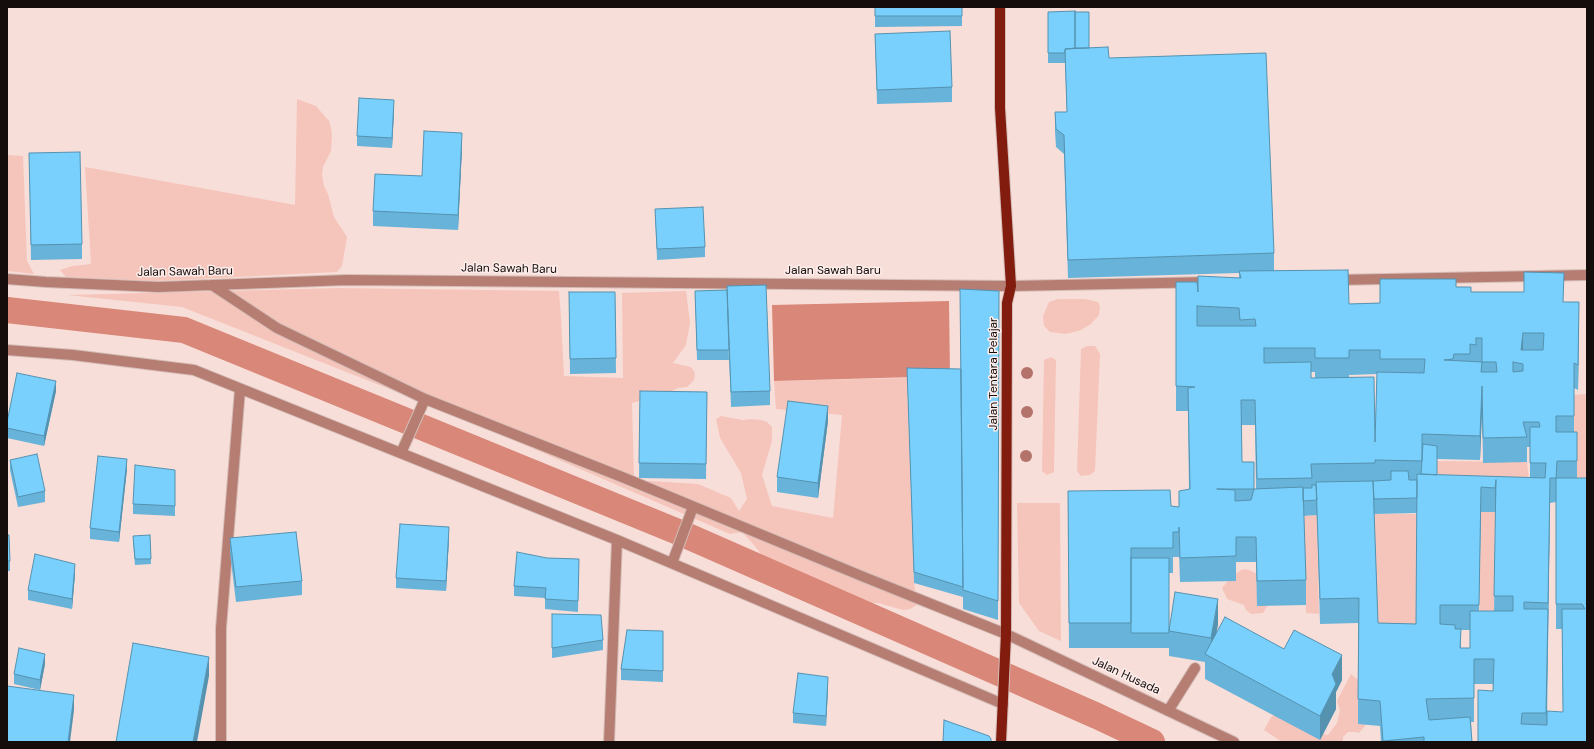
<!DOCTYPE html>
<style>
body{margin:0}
#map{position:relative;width:1594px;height:749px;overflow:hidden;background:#f8ded9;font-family:"DM Sans",sans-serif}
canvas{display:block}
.frame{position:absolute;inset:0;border:8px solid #150d0c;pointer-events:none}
</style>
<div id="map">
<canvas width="1594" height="749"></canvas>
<div class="frame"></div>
</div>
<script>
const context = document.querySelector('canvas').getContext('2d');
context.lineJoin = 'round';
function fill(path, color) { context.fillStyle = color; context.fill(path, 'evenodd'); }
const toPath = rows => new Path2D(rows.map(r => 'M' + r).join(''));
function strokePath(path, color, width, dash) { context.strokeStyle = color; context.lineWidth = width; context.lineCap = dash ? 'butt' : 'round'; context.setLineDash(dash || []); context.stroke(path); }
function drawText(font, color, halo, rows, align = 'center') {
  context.font = font + ' "DM Sans",sans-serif'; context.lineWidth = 3; context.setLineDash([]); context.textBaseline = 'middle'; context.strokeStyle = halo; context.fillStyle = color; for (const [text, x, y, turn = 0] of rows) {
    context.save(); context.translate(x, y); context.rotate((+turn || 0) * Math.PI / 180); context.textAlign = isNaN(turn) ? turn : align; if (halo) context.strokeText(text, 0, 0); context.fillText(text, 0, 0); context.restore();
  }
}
const green = toPath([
 [297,99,316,106,329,121,331,128,332,135,331,151,323,167,322,174,324,186,328,194,334,217,347,237,342,266,337,272,157,281,66,277,60,270,72,266,91,264,85,167,295,205],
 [7,155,23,156,27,261,34,274,7,271],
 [339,288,559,291,561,317,564,376,623,378,622,293,686,291,690,323,686,345,673,363,691,367,695,373,694,380,687,387,678,388,666,394,632,403,634,480,698,484,731,498,739,511,747,499,741,473,720,438,716,419,721,416,743,420,751,419,761,420,767,422,772,427,772,441,762,475,772,506,833,518,842,415,776,409,774,381,907,378,914,583,917,605,910,609,903,610,878,603,871,603,843,596,818,583,784,573,778,567,766,561,754,545,742,532,730,534,460,417,182,307,67,295],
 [1058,299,1085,299,1098,302,1100,306,1099,315,1091,324,1081,330,1066,334,1050,332,1044,326,1043,316,1049,302],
 [1087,346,1095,346,1100,354,1095,471,1090,475,1081,476,1077,471,1081,349],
 [1051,357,1056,360,1054,472,1047,475,1042,471,1044,360],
 [1587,394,1587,502,1556,502,1557,486,1573,395],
 [1437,461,1527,462,1530,488,1437,498],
 [1017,503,1060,503,1061,641,1039,631,1019,603],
 [1481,512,1495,512,1494,632,1479,630],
 [1374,514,1417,514,1416,640,1378,640],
 [1317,515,1319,614,1306,613,1303,516],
 [1243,569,1249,570,1262,576,1268,605,1263,613,1251,614,1246,610,1244,605,1227,599,1222,588,1232,576],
 [1351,674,1367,687,1365,726,1359,733,1355,732,1348,732,1343,737,1343,742,1282,742,1264,730,1271,717,1275,714,1319,728,1323,734,1328,735,1337,723,1340,710,1337,701]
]);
const water = toPath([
 [949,301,950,376,774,381,772,305]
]);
const canal = toPath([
 [7,310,184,330,683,534,1097,716,1152,742]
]);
const minor = toPath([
 [7,279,46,282,158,287,347,280,1011,286,1211,282],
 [1335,280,1587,275],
 [212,285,277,328,425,399,622,477,864,577,1006,634,1234,742],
 [7,350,73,355,194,370,617,540,1003,704],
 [401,453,425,399],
 [672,563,693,507],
 [1168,711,1195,668],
 [221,742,221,628,240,389],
 [609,742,617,540]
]);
const major = toPath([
 [1000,7,1000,108,1011,286,1007,303,1006,634,1001,742]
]);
const trees = [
 [1027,373],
 [1027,412],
 [1026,456]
];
const wall = toPath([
 [875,7,962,7,962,26,875,27],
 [1048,12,1089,48,1109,58,1274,253,1274,271,1349,304,1380,303,1456,287,1471,292,1563,302,1579,327,1578,390,1574,388,1574,432,1577,432,1577,478,1587,478,1587,742,1478,742,1493,691,1493,684,1474,684,1474,722,1471,722,1472,742,1381,742,1380,726,1358,724,1358,623,1320,624,1317,515,1303,516,1306,580,1306,605,1257,606,1256,562,1236,562,1236,581,1180,582,1179,552,1179,557,1173,557,1173,573,1169,573,1169,628,1218,624,1216,635,1342,680,1336,692,1336,709,1320,740,1205,679,1205,662,1169,656,1169,648,1069,648,1068,491,1171,506,1179,507,1189,489,1188,411,1176,411,1176,282,1198,292,1239,278,1239,273,1068,278,1064,154,1056,147,1055,131,1055,112,1067,112,1065,63,1048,63],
 [1311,372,1315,372,1315,378,1311,378],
 [1377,374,1375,442,1349,378,1349,375],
 [1482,411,1483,463,1527,462,1527,447,1530,447,1530,478,1437,475,1437,459,1480,460],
 [1241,425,1255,425,1256,489,1254,489,1242,462],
 [1556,502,1556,629,1562,629,1563,712,1547,725,1550,503],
 [1496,506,1494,611,1479,611,1481,512,1495,512],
 [1417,513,1416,624,1378,623,1374,514],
 [1461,630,1470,630,1470,648,1461,648],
 [875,34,952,87,952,102,877,104],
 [394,110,392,148,357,146,357,136],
 [462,148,458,230,373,226,373,211],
 [29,153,82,244,82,259,31,260],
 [655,209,705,247,705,257,657,260],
 [727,290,770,391,770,405,731,407,728,329,729,360,697,360,695,291],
 [999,291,998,620,963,609,963,597,914,583,907,368,961,369],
 [569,292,615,292,616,373,570,374],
 [56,391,44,446,7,438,7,422],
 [640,391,707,392,706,479,639,478],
 [828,421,818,498,777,492,777,477],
 [10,460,45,491,45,502,18,507,10,470],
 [127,469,119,542,90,539,90,528],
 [175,470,175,516,133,514,133,504],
 [7,535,10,561,10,571,7,571],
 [150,535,151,564,135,565,133,541],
 [230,538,302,581,302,595,236,602,230,553],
 [449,538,446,591,396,588,396,578],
 [547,558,579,559,578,612,545,609,545,598,514,596,514,586],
 [75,574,72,609,28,600,28,590],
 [552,614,603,640,603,650,552,658],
 [663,631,663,682,621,680,621,669],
 [45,664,40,690,14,684,14,674],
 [828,687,826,726,793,723,793,713]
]);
const shadedWall = toPath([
 [394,100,394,110,392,148,392,138],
 [462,133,462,148,458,230,458,215],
 [1579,302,1579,327,1578,390,1578,365],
 [1523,333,1523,358,1521,350],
 [1482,362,1482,411,1480,460,1480,436],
 [56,381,56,391,44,446,44,436],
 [828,406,828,421,818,498,818,483],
 [127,459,127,469,119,542,119,532],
 [1550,478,1550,503,1548,627,1548,603],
 [1496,480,1496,505,1495,512,1495,488],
 [449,527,449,538,446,591,446,581],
 [75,564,75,574,72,609,72,599],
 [1218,599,1218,624,1212,658,1211,657,1211,638],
 [1548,609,1548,634,1546,738,1546,713],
 [45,654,45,664,40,690,40,680],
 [1342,655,1342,680,1336,692,1336,709,1320,740,1320,716,1332,674],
 [209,657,209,676,197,742,193,742],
 [828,677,828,687,826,726,826,716],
 [74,695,74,710,70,742,68,742]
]);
const building = toPath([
 [875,7,962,7,962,16,875,16,875,7],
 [1075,11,1075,48,1065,49,1065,53,1048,53,1048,12,1075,11],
 [1075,12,1089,12,1089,48,1075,48,1075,12],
 [950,31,952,87,877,90,875,34,950,31],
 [1108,47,1109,58,1266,53,1274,253,1068,260,1064,135,1056,129,1055,112,1067,112,1065,49,1108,47],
 [359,98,394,100,392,138,357,136,359,98],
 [424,131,462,133,458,215,373,211,375,174,422,176,424,131],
 [80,152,82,244,31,245,29,153,80,152],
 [703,207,705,247,657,249,655,209,703,207],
 [1348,270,1349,304,1380,303,1380,279,1456,279,1456,287,1471,287,1471,292,1524,292,1524,272,1564,273,1563,302,1579,302,1578,365,1574,363,1574,416,1556,416,1556,432,1577,432,1577,461,1557,461,1556,478,1550,478,1548,603,1524,602,1524,609,1548,609,1546,713,1522,713,1521,724,1547,725,1547,711,1563,712,1562,609,1585,609,1582,604,1556,604,1556,478,1587,478,1587,742,1478,742,1478,690,1493,691,1494,659,1474,659,1474,698,1426,699,1429,720,1470,717,1472,742,1424,742,1424,737,1383,741,1380,701,1358,699,1359,598,1320,599,1316,482,1373,481,1378,623,1416,624,1417,474,1545,478,1546,463,1530,463,1530,427,1540,427,1539,422,1523,422,1527,437,1483,438,1482,386,1480,436,1422,434,1422,461,1375,460,1375,463,1311,464,1312,478,1257,479,1255,400,1241,400,1242,462,1254,462,1254,489,1303,487,1306,580,1257,581,1256,537,1236,537,1236,556,1180,558,1179,527,1179,532,1173,532,1173,548,1131,548,1131,623,1069,623,1068,491,1170,490,1171,506,1179,507,1179,491,1190,489,1188,388,1195,387,1176,386,1176,282,1197,282,1198,292,1198,276,1241,278,1239,271,1348,270],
 [1197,306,1239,308,1240,320,1255,319,1256,326,1197,326,1197,306],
 [1523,333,1544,333,1543,350,1521,350,1523,333],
 [1476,338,1482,338,1482,362,1444,360,1453,359,1454,354,1470,354,1470,344,1476,345,1476,338],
 [1264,348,1315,348,1315,358,1349,358,1349,350,1380,350,1380,359,1425,359,1424,373,1377,372,1375,442,1374,377,1311,378,1311,362,1264,363,1264,348],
 [1482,362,1496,362,1497,372,1481,372,1482,362],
 [1513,362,1523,364,1523,371,1513,372,1513,362],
 [1496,480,1494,596,1513,596,1513,611,1470,611,1470,648,1460,648,1461,629,1455,629,1455,625,1440,624,1440,605,1479,605,1481,487,1495,488,1496,480],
 [1217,489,1254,489,1251,500,1235,501,1235,490,1217,489],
 [766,285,770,391,731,392,727,286,766,285],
 [960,289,999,291,998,601,963,590,960,289],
 [727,290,729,350,697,350,695,291,727,290],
 [569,292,615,292,616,358,570,359,569,292],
 [907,368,961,369,963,587,914,572,907,368],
 [17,373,56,381,44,436,7,428,7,422,17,373],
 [640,391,707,392,706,464,639,463,640,391],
 [788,401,828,406,818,483,777,477,788,401],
 [1423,444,1437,446,1437,475,1421,474,1423,444],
 [37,454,45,491,18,497,10,460,37,454],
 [98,456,127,459,119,532,90,528,98,456],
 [135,465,175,470,175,506,133,504,135,465],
 [1391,471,1408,471,1409,480,1417,480,1417,498,1374,499,1373,481,1391,480,1391,471],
 [1312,485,1316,485,1317,500,1303,501,1303,488,1312,488,1312,485],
 [400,524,449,527,446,581,396,578,400,524],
 [296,532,302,581,236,587,230,538,296,532],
 [7,535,9,535,10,561,7,561,7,535],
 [150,535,151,559,135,559,133,536,150,535],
 [517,552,547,558,579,559,578,601,545,599,546,588,514,586,517,552],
 [35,554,75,564,72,599,28,590,35,554],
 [1131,558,1169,558,1169,633,1131,633,1131,558],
 [1175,592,1218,599,1211,638,1169,631,1175,592],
 [552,614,601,615,603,640,552,648,552,614],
 [1225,617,1284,649,1294,630,1342,655,1332,674,1336,684,1320,716,1205,654,1225,617],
 [627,630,663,631,663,671,621,669,627,630],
 [133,643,209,657,193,742,116,742,133,643],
 [19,648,45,654,40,680,14,674,19,648],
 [798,673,828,677,826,716,793,713,798,673],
 [7,686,74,695,68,742,7,742,7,686],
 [944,720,989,736,991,739,991,742,943,742,944,720]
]);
const streetNames = [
 ["Jalan Sawah Baru",509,269,1],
 ["Jalan Sawah Baru",833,271],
 ["Jalan Sawah Baru",185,272,-1],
 ["Jalan Tentara Pelajar",994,374,-90],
 ["Jalan Husada",1126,676,25]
];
fill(green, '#f5c5bb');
fill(water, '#d98778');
strokePath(canal, '#d98778', 26);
strokePath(minor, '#d4bdb8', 12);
strokePath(major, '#d4bdb8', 12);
strokePath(minor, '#b67d72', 10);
strokePath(major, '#821c0f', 10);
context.fillStyle = '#b4736a';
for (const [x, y] of trees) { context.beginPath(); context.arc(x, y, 6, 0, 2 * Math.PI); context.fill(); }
fill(wall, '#68b3d9');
fill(shadedWall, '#5592b0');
fill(building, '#79d0fc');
strokePath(building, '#5592b0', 1);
drawText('12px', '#150d0c', '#feeeeb', streetNames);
</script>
